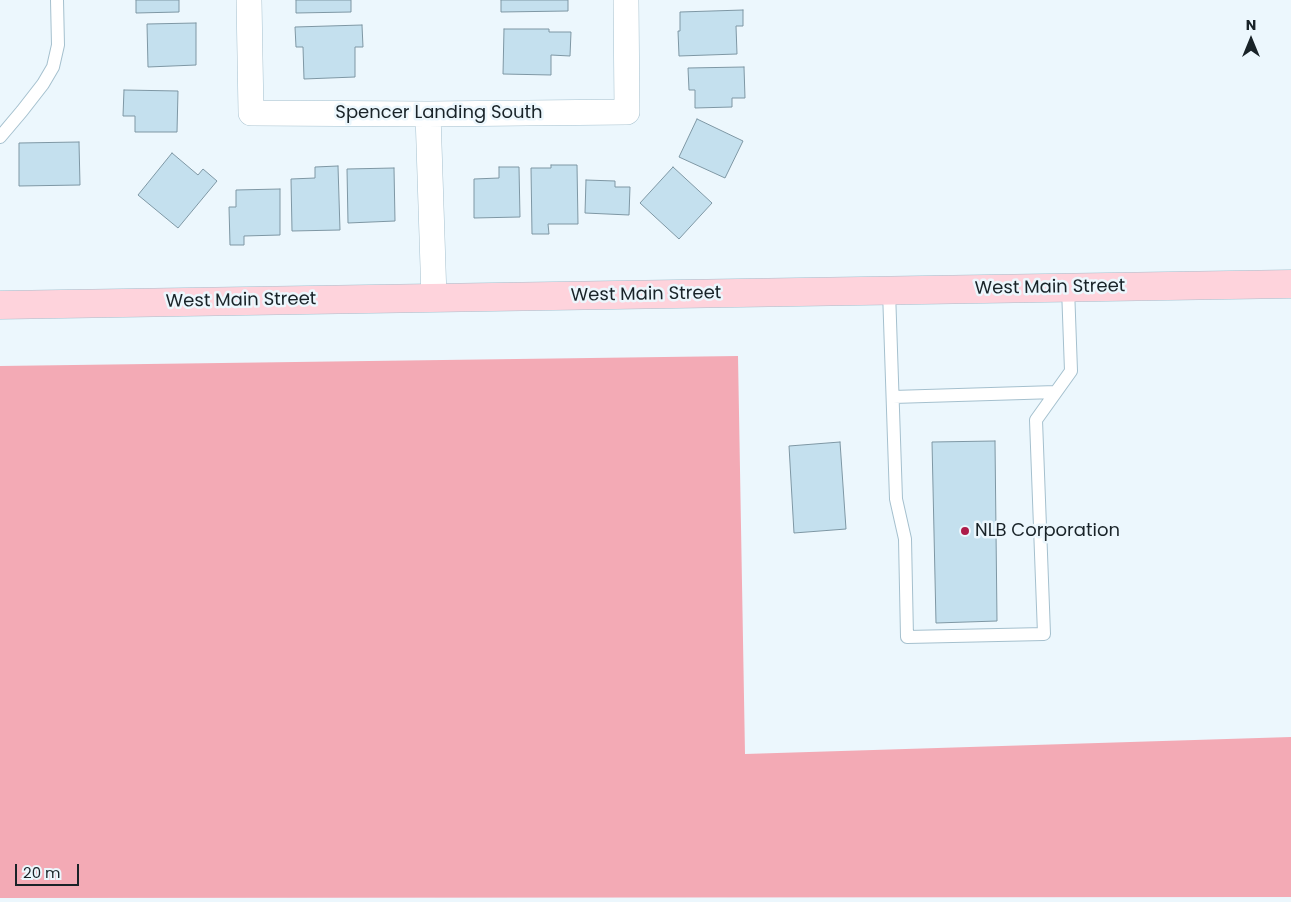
<!DOCTYPE html>
<style>
body{margin:0}
#map{position:relative;width:1291px;height:902px;overflow:hidden;background:#ecf7fd;font-family:Poppins,sans-serif}
canvas{display:block}
.north{position:absolute;left:1226px;top:15px;width:50px;height:50px;-webkit-text-stroke:4px #ecf7fd;paint-order:stroke;rotate:0deg;font-size:14px;font-weight:700;line-height:20px;text-align:center;color:#192328}
.north::after{content:'';display:block;margin:auto;width:18px;height:22px;background:#192328;clip-path:polygon(50% 0,100% 100%,50% 72%,0 100%)}
.scale{position:absolute;left:15px;top:864px;width:64px;height:22px;box-sizing:border-box;border:2px solid #192328;border-top:0;padding-left:6px;font-size:15px;line-height:18px;white-space:nowrap;color:#192328;-webkit-text-stroke:4px #ecf7fd;paint-order:stroke}
</style>
<div id="map">
<canvas width="1291" height="902"></canvas>
<div class="north">N</div>
<div class="scale">20 m</div>
</div>
<script>
const context = document.querySelector('canvas').getContext('2d');
context.lineJoin = 'round';
function fill(path, color) { context.fillStyle = color; context.fill(path, 'evenodd'); }
const toPath = rows => new Path2D(rows.map(r => 'M' + r).join(''));
function strokePath(path, color, width, dash) { context.strokeStyle = color; context.lineWidth = width; context.lineCap = dash ? 'butt' : 'round'; context.setLineDash(dash || []); context.stroke(path); }
function drawText(font, color, halo, rows, align = 'center') {
  context.font = font + ' Poppins,sans-serif'; context.lineWidth = 5; context.setLineDash([]); context.textBaseline = 'middle'; context.strokeStyle = halo; context.fillStyle = color; for (const [text, x, y, turn = 0] of rows) {
    context.save(); context.translate(x, y); context.rotate((+turn || 0) * Math.PI / 180); context.textAlign = isNaN(turn) ? turn : align; if (halo) context.strokeText(text, 0, 0); context.fillText(text, 0, 0); context.restore();
  }
}
const forest = toPath([
 [738,356,745,754,1291,737,1291,897,0,898,0,366]
]);
const building = toPath([
 [136,0,179,0,179,12,136,13,136,0],
 [296,0,351,0,351,12,296,13,296,0],
 [501,0,568,0,568,11,501,12,501,0],
 [743,10,743,26,736,26,737,54,679,56,678,31,680,31,680,12,743,10],
 [196,23,196,65,148,67,147,24,196,23],
 [362,25,363,47,355,47,355,77,304,79,303,47,296,47,295,27,362,25],
 [504,29,549,29,549,32,571,32,570,56,551,55,551,75,503,74,504,29],
 [744,67,745,98,732,98,732,107,695,108,695,90,689,90,688,68,744,67],
 [124,90,178,91,177,132,135,132,135,116,123,116,124,90],
 [697,119,743,141,725,178,679,157,697,119],
 [79,142,80,185,19,186,19,143,79,142],
 [172,153,198,175,203,169,217,181,178,228,138,195,172,153],
 [551,165,577,165,578,224,548,224,549,234,532,234,531,168,551,168,551,165],
 [338,166,340,230,292,231,291,179,315,178,315,167,338,166],
 [499,167,519,167,520,217,474,218,474,179,499,178,499,167],
 [673,167,712,203,679,239,640,203,673,167],
 [394,168,395,221,348,223,347,169,394,168],
 [586,180,615,181,615,187,630,187,629,215,585,213,586,180],
 [280,189,280,235,244,236,244,245,230,245,229,207,236,207,236,190,280,189],
 [995,441,997,621,936,623,932,442,995,441],
 [840,442,846,529,794,533,789,446,840,442]
]);
const service = toPath([
 [0,137,22,111,43,84,53,67,58,45,57,0],
 [889,291,896,499,905,539,907,637,1044,634,1036,420,1071,371,1068,288],
 [893,397,1056,392]
]);
const minor = toPath([
 [249,0,251,113,428,114,627,112,626,0],
 [428,114,434,298]
]);
const secondary = toPath([
 [0,305,1291,284]
]);
const markers = [
 [965,531,5,"#ad1b49"]
];
const streetNames = [
 ["Spencer Landing South",439,113],
 ["West Main Street",1050,288,-1],
 ["West Main Street",646,295,-1],
 ["West Main Street",241,301,-1]
];
const poiNames = [
 ["NLB Corporation",975,531]
];
fill(forest, '#f3aab5');
fill(building, '#c4e0ee');
strokePath(building, '#7e97a4', 1);
strokePath(service, '#a5c0ce', 14);
strokePath(minor, '#a5c0ce', 26);
strokePath(secondary, '#a5c0ce', 29);
strokePath(service, '#fff', 12);
strokePath(minor, '#fff', 25);
strokePath(secondary, '#fed3dc', 28);
for (const [x, y, r, color] of markers) { const dot = new Path2D(); dot.arc(x, y, r, 0, 2 * Math.PI); context.fillStyle = color; context.fill(dot); strokePath(dot, '#ecf7fd', 2); }
drawText('18px', '#192328', '#ecf7fd', streetNames);
drawText('18px', '#192328', '#ecf7fd', poiNames, 'left');
</script>
